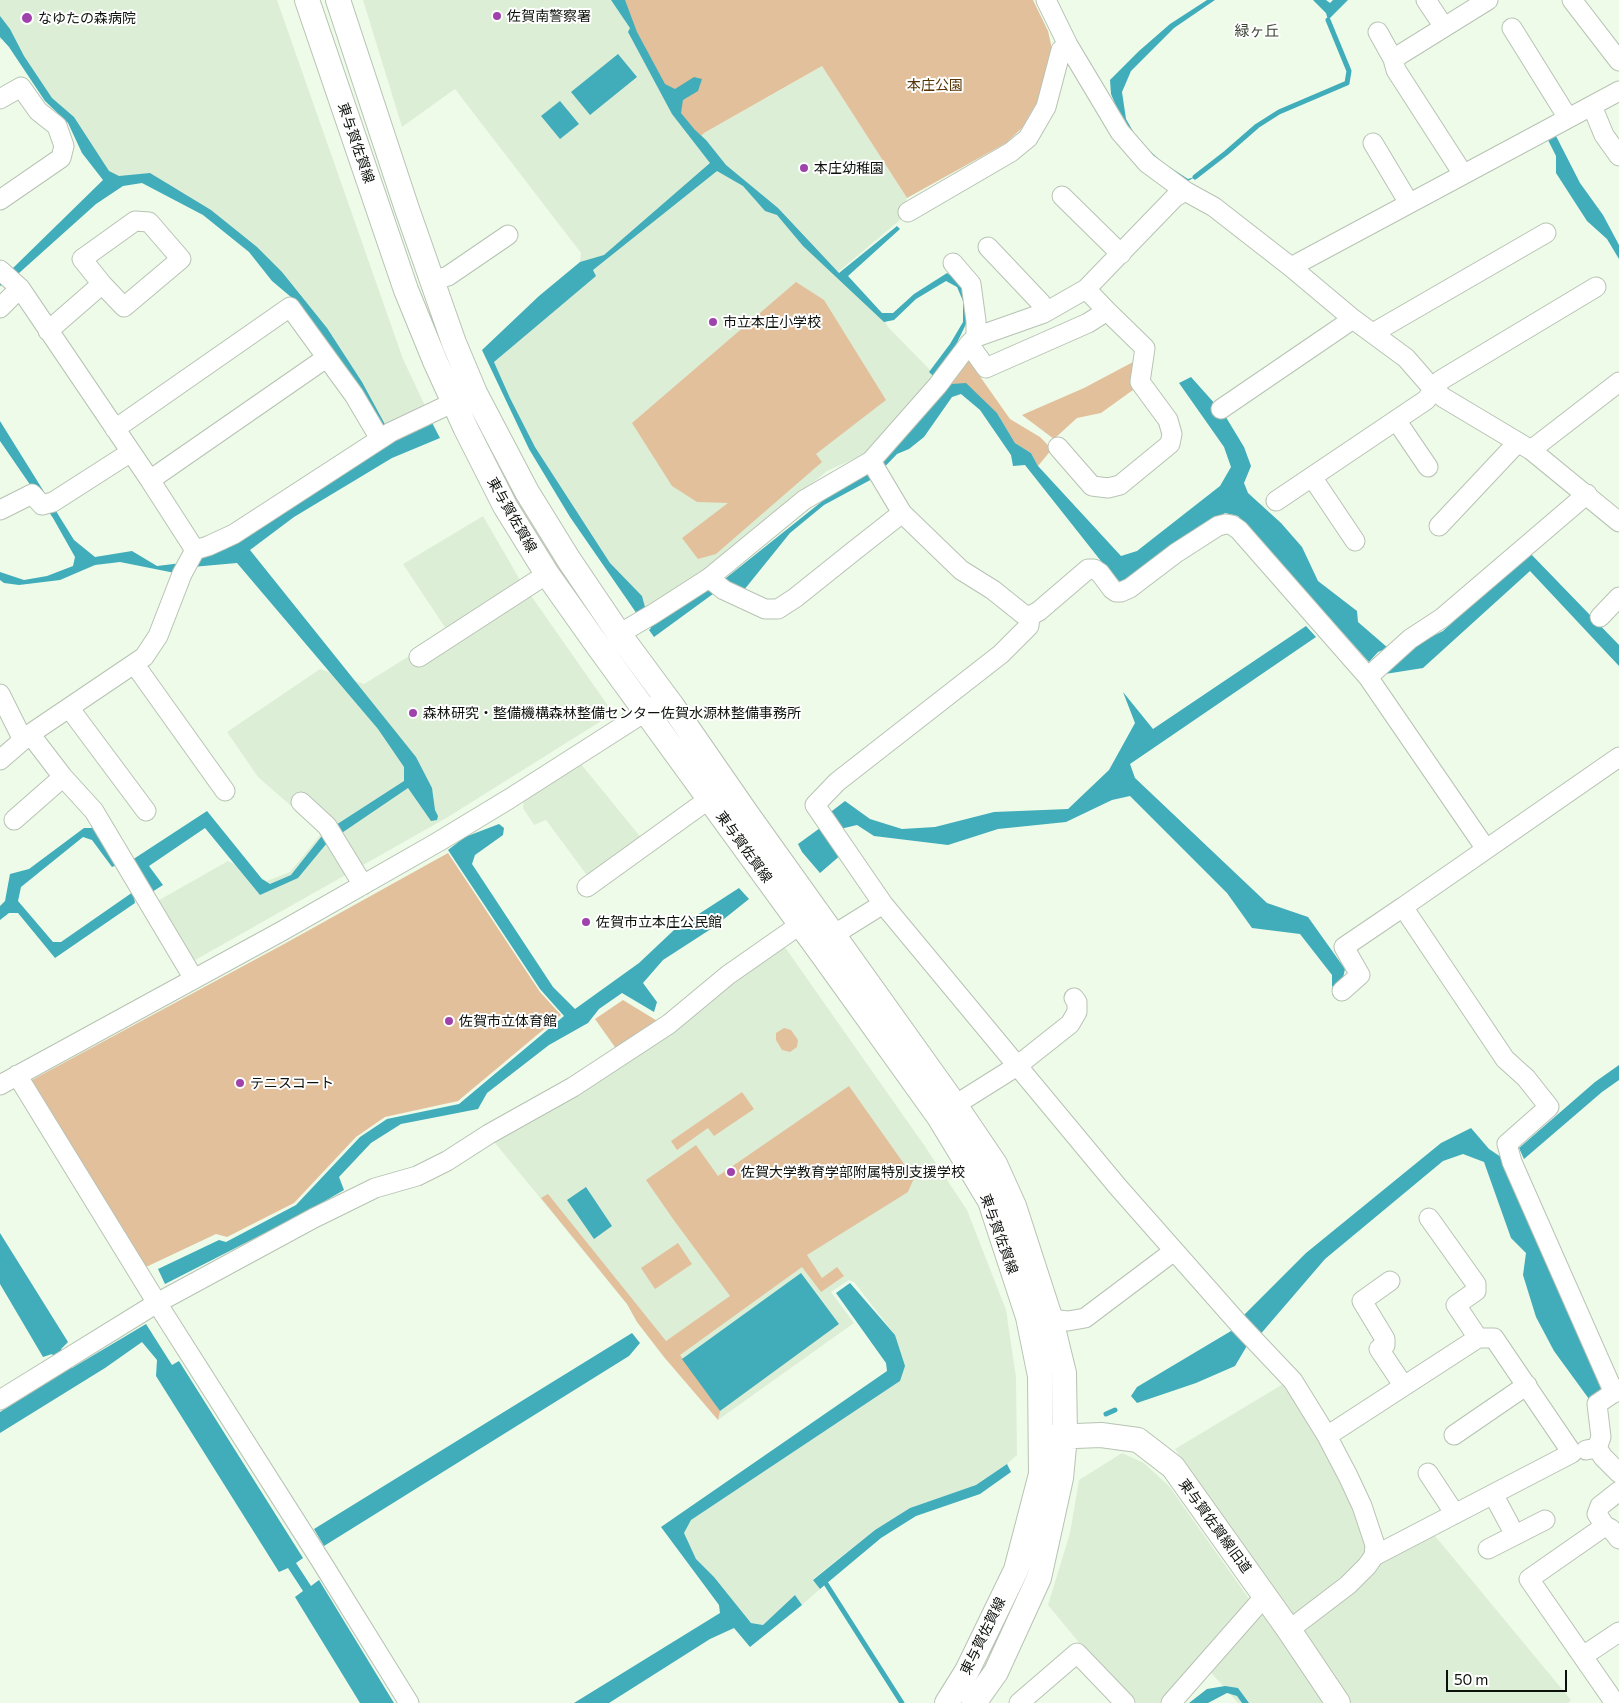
<!DOCTYPE html>
<meta charset="utf-8">
<style>
body{margin:0}
#map{position:relative;width:1619px;height:1703px;overflow:hidden;background:#eefbe9;font-family:Commissioner,sans-serif}
canvas{display:block}
.scale{position:absolute;left:1446px;top:1670px;width:121px;height:22px;box-sizing:border-box;border:2px solid #0c100a;border-top:0;padding-left:6px;font-size:15px;line-height:18px;white-space:nowrap;color:#0c100a;-webkit-text-stroke:4px #fff;paint-order:stroke}
</style>
<div id="map">
<canvas width="1619" height="1703"></canvas>
<div class="scale">50 m</div>
</div>
<script>
const context = document.querySelector('canvas').getContext('2d');
context.lineJoin = 'round';
function fill(path, color) { context.fillStyle = color; context.fill(path, 'evenodd'); }
const toPath = rows => new Path2D(rows.map(r => 'M' + r).join(''));
function strokePath(path, color, width, dash) { context.strokeStyle = color; context.lineWidth = width; context.lineCap = dash ? 'butt' : 'round'; context.setLineDash(dash || []); context.stroke(path); }
function drawText(font, color, halo, rows, align = 'center') {
  context.font = font + ' Commissioner,"Noto Sans JP",sans-serif'; context.lineWidth = 4; context.setLineDash([]); context.textBaseline = 'middle'; context.strokeStyle = halo; context.fillStyle = color; for (const [text, x, y, turn = 0] of rows) {
    context.save(); context.translate(x, y); context.rotate((+turn || 0) * Math.PI / 180); context.textAlign = isNaN(turn) ? turn : align; if (halo) context.strokeText(text, 0, 0); context.fillText(text, 0, 0); context.restore();
  }
}
const built = toPath([
 [0,0,277,0,403,359,437,431,394,449,296,297,253,250,209,215,147,178,111,183,72,121,49,99,7,36,0,40],
 [363,0,621,0,697,139,704,133,822,66,907,198,900,220,837,273,883,318,888,327,934,374,904,413,869,452,827,471,731,551,648,608,645,607,642,596,610,563,535,447,510,398,494,362,595,275,593,270,580,262,581,253,455,89,402,127],
 [483,516,520,580,609,707,606,718,448,817,190,963,154,903,228,861,267,881,290,872,322,833,258,777,227,732,320,669,364,684,448,632,403,564],
 [581,764,643,840,589,878,546,820,534,825,523,808,524,799],
 [782,943,924,1145,967,1210,1006,1310,1016,1377,1017,1455,1007,1464,976,1485,910,1508,875,1530,813,1579,820,1589,802,1605,795,1595,763,1625,751,1623,714,1577,696,1559,684,1533,691,1520,900,1381,895,1335,854,1282,849,1280,831,1292,854,1323,718,1420,664,1357,637,1322,627,1304,491,1138],
 [1288,1381,1358,1509,1369,1552,1347,1580,1294,1622,1175,1449],
 [1122,1453,1144,1463,1169,1486,1252,1603,1162,1703,1131,1703,1081,1645,1048,1605,1070,1533,1079,1480],
 [1431,1531,1571,1700,1568,1703,1349,1703,1301,1630,1378,1561],
 [1257,1608,1288,1647,1326,1703,1238,1703,1206,1667]
]);
const green = toPath([
 [621,0,1033,0,1048,31,1052,49,1037,102,1022,128,1006,143,907,198,822,66,704,133,697,140,668,99],
 [796,282,824,300,886,400,816,454,822,462,716,554,698,559,682,538,728,503,697,502,672,486,632,423],
 [967,358,1010,419,1040,437,1052,449,1038,466,1031,453,1015,443,997,413,951,384],
 [1133,362,1133,390,1101,413,1077,418,1054,439,1022,415,1084,388],
 [448,853,540,992,561,1015,458,1101,385,1117,356,1137,294,1203,227,1237,216,1234,146,1267,30,1081,284,944],
 [623,1000,659,1022,617,1050,595,1019],
 [784,1028,791,1030,798,1040,797,1047,790,1052,782,1050,776,1040,776,1033],
 [849,1086,914,1178,908,1192,807,1255,822,1278,837,1267,844,1276,821,1292,802,1267,680,1355,720,1411,718,1420,664,1357,637,1322,627,1304,541,1198,548,1194,666,1341,730,1296,673,1219,646,1180,696,1145,718,1176],
 [742,1092,754,1109,714,1136,708,1128,677,1150,671,1141],
 [678,1243,692,1264,655,1289,641,1268]
]);
const water = toPath([
 [611,0,625,0,637,32,665,84,675,89,694,77,702,79,698,91,683,100,681,113,695,130,706,140,726,165,778,208,839,273,897,226,900,229,848,276,882,313,893,313,914,294,947,273,961,283,968,298,966,324,955,347,936,371,951,384,966,383,997,413,1015,443,1031,453,1038,466,1121,556,1137,551,1220,486,1231,467,1224,447,1179,383,1191,377,1224,414,1244,447,1251,466,1244,483,1248,493,1281,523,1302,547,1318,581,1357,611,1358,622,1388,648,1378,652,1369,662,1238,516,1225,513,1173,545,1124,582,1116,580,1025,465,1013,466,1011,455,980,410,961,394,952,397,924,437,909,449,897,454,874,478,824,505,790,533,744,590,728,583,654,637,649,630,651,628,639,613,637,614,570,517,529,449,482,350,539,296,580,262,604,255,710,163,672,114,628,32,630,28],
 [717,171,743,186,765,211,777,215,803,246,884,322,894,320,916,299,946,281,957,287,963,301,963,322,950,344,929,372,946,388,865,473,825,499,726,578,657,622,645,607,642,596,610,563,535,447,510,398,494,362,596,276,593,270],
 [1207,0,1215,0,1174,28,1131,71,1122,92,1126,119,1138,140,1162,162,1188,179,1195,177,1188,181,1160,165,1137,142,1123,123,1111,94,1110,80,1139,51,1170,24],
 [1313,0,1326,0,1330,3,1333,0,1348,0,1328,20,1326,13],
 [0,16,10,29,24,56,52,98,74,117,109,171,119,176,150,173,211,210,257,247,282,272,327,328,362,382,394,441,432,423,440,438,392,458,294,517,250,550,416,757,432,788,435,810,438,816,437,820,431,821,408,788,327,843,298,878,260,895,205,828,149,866,163,885,152,892,132,860,207,811,262,879,270,884,291,875,325,832,404,781,404,767,378,729,237,563,192,567,175,573,120,562,95,565,60,580,19,585,4,583,0,580,0,572,24,580,47,576,73,566,75,557,53,518,0,441,0,421,74,540,95,557,132,551,157,566,190,562,226,549,389,444,356,384,291,297,272,281,249,252,203,215,142,183,123,186,96,204,18,274,0,286,0,275,12,269,103,180,82,153,68,123,45,101,9,47,0,37],
 [618,54,637,77,590,115,571,92],
 [560,101,579,124,560,139,541,116],
 [1556,136,1580,183,1603,215,1619,245,1619,259,1607,239,1587,221,1556,173,1556,156,1548,140],
 [1529,552,1619,645,1619,666,1530,571,1423,668,1385,674,1403,651,1443,631],
 [1306,626,1316,637,1130,764,1135,778,1267,903,1308,917,1345,969,1343,978,1332,987,1332,975,1300,934,1252,928,1227,893,1130,796,1112,800,1066,822,998,829,948,845,874,836,857,825,840,829,842,854,820,873,802,852,798,844,831,820,832,811,845,801,870,819,902,829,935,827,994,812,1068,809,1109,770,1135,723,1123,692,1153,729],
 [499,824,504,828,503,835,475,855,472,864,553,987,575,1009,639,963,674,930,739,888,749,899,714,927,663,960,643,983,657,1002,654,1012,622,993,599,1009,588,1023,549,1045,487,1093,478,1109,401,1124,371,1143,339,1177,344,1190,306,1212,165,1284,158,1269,219,1240,226,1242,296,1205,360,1137,387,1119,459,1104,564,1016,540,989,448,850,465,837],
 [84,828,94,828,117,865,112,867,92,840,83,837,21,887,18,901,53,942,61,942,133,892,135,903,55,958,18,913,9,913,0,920,0,906,5,901,10,874,29,869],
 [1619,1065,1619,1080,1602,1092,1524,1159,1519,1148,1595,1082],
 [1471,1128,1489,1149,1501,1157,1602,1391,1589,1399,1554,1351,1536,1317,1523,1275,1526,1253,1511,1238,1484,1162,1463,1154,1443,1161,1325,1259,1258,1337,1248,1344,1235,1366,1196,1383,1137,1403,1131,1396,1137,1387,1231,1331,1239,1332,1241,1318,1306,1253,1441,1143],
 [586,1187,612,1226,594,1239,567,1200],
 [0,1233,68,1342,61,1349,72,1368,146,1324,172,1365,179,1361,303,1558,296,1563,311,1586,319,1580,394,1703,360,1703,295,1597,303,1591,288,1568,279,1572,156,1376,157,1360,142,1342,105,1368,0,1433,0,1412,64,1372,52,1354,43,1357,0,1284],
 [801,1273,839,1324,720,1411,682,1359],
 [850,1283,895,1335,905,1366,900,1381,691,1520,684,1533,696,1559,714,1577,751,1623,763,1625,795,1595,802,1605,750,1647,734,1628,710,1639,609,1703,574,1703,720,1613,719,1605,661,1527,887,1371,886,1363,836,1293],
 [632,1333,640,1343,629,1356,324,1546,314,1529],
 [1007,1464,1011,1472,980,1494,916,1516,881,1538,820,1589,813,1580,875,1530,910,1508,976,1485],
 [1225,1686,1238,1688,1249,1703,1242,1703,1237,1696,1227,1693,1208,1703,1189,1703,1207,1689]
]);
const stream = toPath([
 [1195,177,1226,153,1257,126,1279,112,1347,83,1349,71,1328,20],
 [1106,1414,1115,1410],
 [823,1579,902,1703]
]);
const minor = toPath([
 [1046,0,1068,45,1120,132,1147,163,1185,191,1214,207,1291,267,1353,319,1406,358,1434,390,1444,398,1531,450,1619,522],
 [1426,0,1444,27],
 [1572,0,1619,61],
 [1512,28,1568,118],
 [1378,32,1393,59,1396,70,1463,174],
 [1393,59,1488,0],
 [0,99,21,87,38,111,57,126,64,146,61,158,0,200],
 [1592,106,1604,135,1619,156],
 [1373,143,1409,203],
 [1062,196,1121,254],
 [908,212,1011,152,1028,138,1046,107,1061,50,1068,45],
 [988,247,1041,303,1044,313],
 [953,263,971,284,976,321,976,337],
 [1291,267,1619,91],
 [0,270,20,288,150,480,195,550],
 [432,281,448,276,508,235],
 [0,308,20,288],
 [48,331,102,284,124,307,181,259,149,222,135,221,82,259,102,284],
 [1373,333,1546,233],
 [969,344,986,368,1088,323,1107,311],
 [1221,409,1353,319],
 [1396,420,1428,467],
 [115,429,290,307,354,395,380,439],
 [1058,447,1092,486,1108,488,1120,485,1170,444,1172,434,1168,420,1140,382,1145,348,1107,311,1086,289],
 [1531,450,1619,382],
 [871,461,902,513,961,570,993,590,1023,614,1030,616,1039,611,1088,569,1094,569,1100,573,1112,589,1116,592,1121,592,1130,588,1176,553,1218,526,1226,524,1232,525,1239,530,1368,677,1486,849],
 [1312,477,1355,541],
 [150,480,326,358],
 [1276,501,1426,400,1441,380,1596,287],
 [0,510,32,494,42,505,53,502,131,452],
 [1439,526,1518,442],
 [709,578,724,590,765,609,778,609,795,598,855,550,902,513],
 [1600,617,1619,597],
 [619,634,653,614,709,578,804,500,871,461,938,385,969,344,976,337,1044,313,1086,289,1175,197,1185,191],
 [419,657,547,574],
 [135,665,225,791],
 [1368,677,1410,639,1442,618,1587,494],
 [0,694,23,740],
 [70,709,146,811],
 [30,734,63,777,94,811,194,979],
 [0,760,30,734,144,657,158,636,182,574,195,550,208,546,234,534,391,432,467,396],
 [301,802,327,826,363,885],
 [14,820,63,777],
 [587,887,709,799],
 [883,904,815,805,837,782,1001,654,1029,626,1030,616],
 [822,942,883,904,1118,1187,1239,1324,1293,1381,1327,1436,1348,1476,1362,1506,1375,1545,1374,1556,1367,1566,1348,1585,1289,1630],
 [1342,991,1360,975,1344,947,1403,907],
 [17,1075,157,1303,321,1561,409,1703],
 [0,1085,282,931,438,842,509,799,656,705],
 [955,1105,1017,1066,1070,1024,1077,1012,1077,1002,1074,998],
 [1429,1218,1476,1284,1476,1291,1456,1305,1478,1338],
 [1390,1281,1362,1301,1385,1339,1385,1345,1379,1349,1403,1385],
 [1039,1318,1068,1321,1085,1318,1174,1251],
 [1614,1393,1512,1162,1507,1144,1549,1107,1526,1078,1505,1059,1403,907,1619,757],
 [0,1400,157,1303,314,1218,375,1188,417,1176,447,1161,489,1134,573,1087,669,1024,728,975,811,917],
 [1454,1435,1527,1385],
 [1327,1436,1478,1338,1494,1338,1572,1453,1374,1556],
 [1597,1448,1601,1437,1597,1404,1619,1389],
 [1586,1450,1597,1448,1603,1457,1619,1473],
 [1428,1473,1455,1514],
 [1619,1491,1600,1506,1597,1514,1605,1526,1611,1529,1619,1539],
 [1493,1494,1515,1535],
 [1605,1526,1529,1579,1615,1703],
 [1488,1549,1545,1520],
 [1583,1656,1619,1632],
 [1019,1703,1077,1653,1125,1703],
 [1171,1703,1265,1596]
]);
const major = toPath([
 [307,0,406,290,435,361,466,429,505,506,547,574,598,646,825,958,939,1117,990,1201,1028,1317,1040,1376,1041,1474,1016,1570,967,1671,947,1703],
 [338,0,407,209,454,343,475,393,527,492,569,560,619,634,673,707,747,814,955,1105,995,1164,1014,1206,1051,1320,1064,1373,1065,1436,1061,1478,1039,1578,996,1672,974,1703],
 [1050,1437,1101,1435,1138,1440,1173,1467,1289,1630,1338,1703]
]);
const markers = [
 [497,16,5,"#9f42ac"],
 [27,18,6,"#9f42ac"],
 [804,168,5,"#9f42ac"],
 [713,322,5,"#9f42ac"],
 [413,713,5,"#9f42ac"],
 [586,922,5,"#9f42ac"],
 [449,1021,5,"#9f42ac"],
 [240,1083,5,"#9f42ac"],
 [731,1172,5,"#9f42ac"]
];
const poiNames = [
 ["佐賀南警察署",507,16],
 ["なゆたの森病院",38,18],
 ["本庄幼稚園",814,168],
 ["市立本庄小学校",723,322],
 ["森林研究・整備機構森林整備センター佐賀水源林整備事務所",423,713],
 ["佐賀市立本庄公民館",596,922],
 ["佐賀市立体育館",459,1021],
 ["テニスコート",250,1083],
 ["佐賀大学教育学部附属特別支援学校",741,1172]
];
const parkNames = [
 ["本庄公園",935,85]
];
const streetNames = [
 ["東与賀佐賀線",356,143,71],
 ["東与賀佐賀線",512,515,60],
 ["東与賀佐賀線",744,847,54],
 ["東与賀佐賀線",999,1234,70],
 ["東与賀佐賀線旧道",1215,1526,54],
 ["東与賀佐賀線",983,1636,-64]
];
const neighbourhoodNames = [
 ["緑ヶ丘",1257,31]
];
fill(built, '#ddeed7');
fill(green, '#e3c09c');
fill(water, '#41acba');
strokePath(stream, '#41acba', 5);
strokePath(minor, '#b7c3b3', 21);
strokePath(major, '#b7c3b3', 26);
strokePath(minor, '#fff', 19);
strokePath(major, '#fff', 24);
for (const [x, y, r, color] of markers) { const dot = new Path2D(); dot.arc(x, y, r, 0, 2 * Math.PI); context.fillStyle = color; context.fill(dot); strokePath(dot, '#fff', 2); }
drawText('14px', '#0c100a', '#fff', poiNames, 'left');
drawText('14px', '#573404', '#fff', parkNames);
drawText('14px', '#0c100a', '#fff', streetNames);
drawText('15px', '#394335', '#fff', neighbourhoodNames);
</script>
